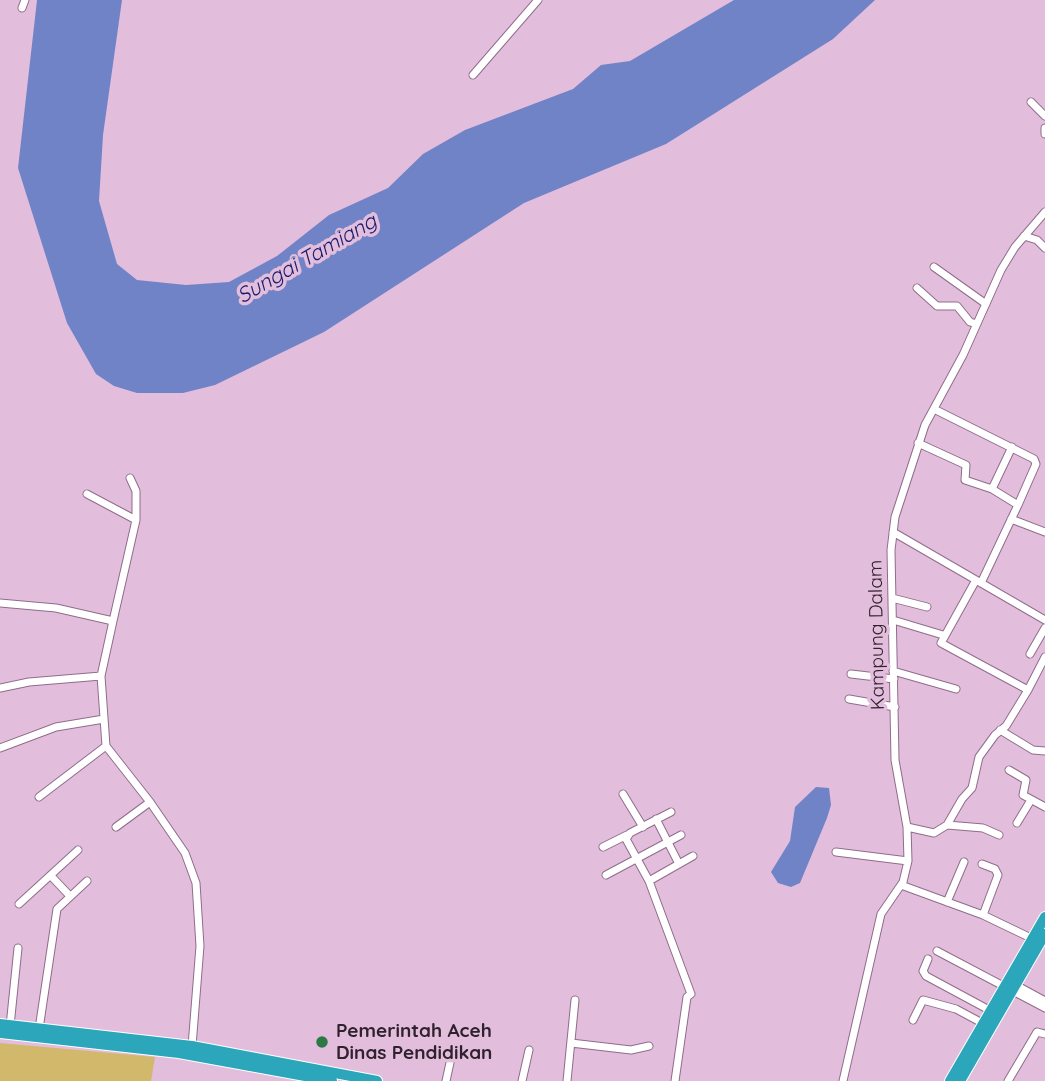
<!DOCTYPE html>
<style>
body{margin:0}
canvas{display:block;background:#e2bddc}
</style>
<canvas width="1045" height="1081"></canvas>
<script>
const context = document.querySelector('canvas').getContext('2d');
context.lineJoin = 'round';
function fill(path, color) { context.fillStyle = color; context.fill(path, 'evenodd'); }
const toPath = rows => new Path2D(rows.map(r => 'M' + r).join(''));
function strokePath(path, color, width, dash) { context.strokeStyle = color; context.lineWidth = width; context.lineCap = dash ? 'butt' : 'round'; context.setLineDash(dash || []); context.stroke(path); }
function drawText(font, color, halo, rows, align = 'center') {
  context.font = font + ' Quicksand,sans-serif'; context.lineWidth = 7; context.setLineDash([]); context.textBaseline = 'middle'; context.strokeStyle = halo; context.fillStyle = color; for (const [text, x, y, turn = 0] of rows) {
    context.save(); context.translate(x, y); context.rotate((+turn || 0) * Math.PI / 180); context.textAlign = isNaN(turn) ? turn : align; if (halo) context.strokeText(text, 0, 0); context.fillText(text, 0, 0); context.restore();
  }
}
const green = toPath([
 [0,1043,155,1057,151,1081,0,1081]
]);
const water = toPath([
 [37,0,122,0,103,135,99,201,117,264,137,280,186,285,229,282,277,256,329,215,388,188,423,154,465,130,573,89,601,65,630,61,734,0,875,0,833,39,666,144,524,203,324,332,215,385,183,393,137,393,114,386,96,374,67,323,18,168],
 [816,787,829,788,831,805,827,818,800,883,791,887,778,883,771,872,790,841,795,807]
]);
const minor = toPath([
 [22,8,25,0],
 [473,75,538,0],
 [1031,102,1045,116],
 [1045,128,1045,134],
 [1024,236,1037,240,1045,248],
 [934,267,986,304],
 [917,288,937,306,957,306,970,322,977,324],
 [934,409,1034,459,1036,464,1018,505],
 [918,443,966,465,965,480,992,489,1018,505,981,583],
 [992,489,1012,447],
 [87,494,136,520],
 [1011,519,1045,532],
 [893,532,1045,620],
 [892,598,927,607],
 [0,603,56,608,113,621,101,676,106,746,150,802,185,853,196,883,200,946,192,1046],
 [893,620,943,635],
 [113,621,136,520,136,491,130,478],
 [1030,654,1045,628],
 [893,671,956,689],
 [851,674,894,679],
 [0,688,29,682,101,676],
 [1028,690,1045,657],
 [849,699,895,707],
 [1000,730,1033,750,1045,751],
 [0,748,56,727,104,719],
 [1009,770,1026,780,1023,795,1045,807],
 [623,794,643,827],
 [39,797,106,746],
 [671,812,630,833,626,839,649,881,691,994,687,997,675,1081],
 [656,819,679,864],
 [1017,823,1031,800],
 [947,825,983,828,999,835],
 [116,827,150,802],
 [907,827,934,833,947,825,962,799,972,788,979,757,995,735,1006,726,1028,690,941,643,976,580],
 [603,847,627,835],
 [836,852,908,861],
 [982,864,995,869,998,875,983,915],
 [606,875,681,835],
 [52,877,69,895],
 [649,881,693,856],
 [901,885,983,915,1033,939],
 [947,902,964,862],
 [19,904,78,850],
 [937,951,1045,1008],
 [928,959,923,971,926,976,991,1011],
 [1012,983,1045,1001],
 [913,1020,923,1000,956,1009,984,1024],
 [10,1026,18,948],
 [39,1029,57,909,87,881],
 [571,1043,631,1050,649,1046],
 [446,1081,451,1058],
 [522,1081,529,1050],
 [567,1081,575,1000],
 [843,1081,881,914,903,882,908,861,907,827,895,760,891,550,895,517,925,425,963,355,1001,270,1015,247,1045,212],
 [1008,1081,1037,1032,1045,1034]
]);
const highway = toPath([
 [0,1024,192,1046,377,1081],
 [0,1033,179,1053,332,1081],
 [950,1081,1045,917],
 [960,1081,1045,934]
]);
const markers = [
 [322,1042,7,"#2c7846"]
];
const streetNames = [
 ["Kampung Dalam",877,635,-91]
];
const poiNames = [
 ["Pemerintah Aceh",336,1031],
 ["Dinas Pendidikan",336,1053]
];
const waterNames = [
 ["Sungai Tamiang",307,259,-30]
];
fill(green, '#d2b86a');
fill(water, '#7183c7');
strokePath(minor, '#8f6d8a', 9);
strokePath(highway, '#fff', 12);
strokePath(minor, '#fff', 7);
strokePath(highway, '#2ca6bb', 10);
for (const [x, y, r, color] of markers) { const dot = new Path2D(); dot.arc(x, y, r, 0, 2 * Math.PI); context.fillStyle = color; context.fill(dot); strokePath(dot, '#e2bddc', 2.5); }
drawText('19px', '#2f212d', '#e2bddc', streetNames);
drawText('bold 19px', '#2f212d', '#e2bddc', poiNames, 'left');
drawText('italic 21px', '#181c6c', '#e2bddc', waterNames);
</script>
